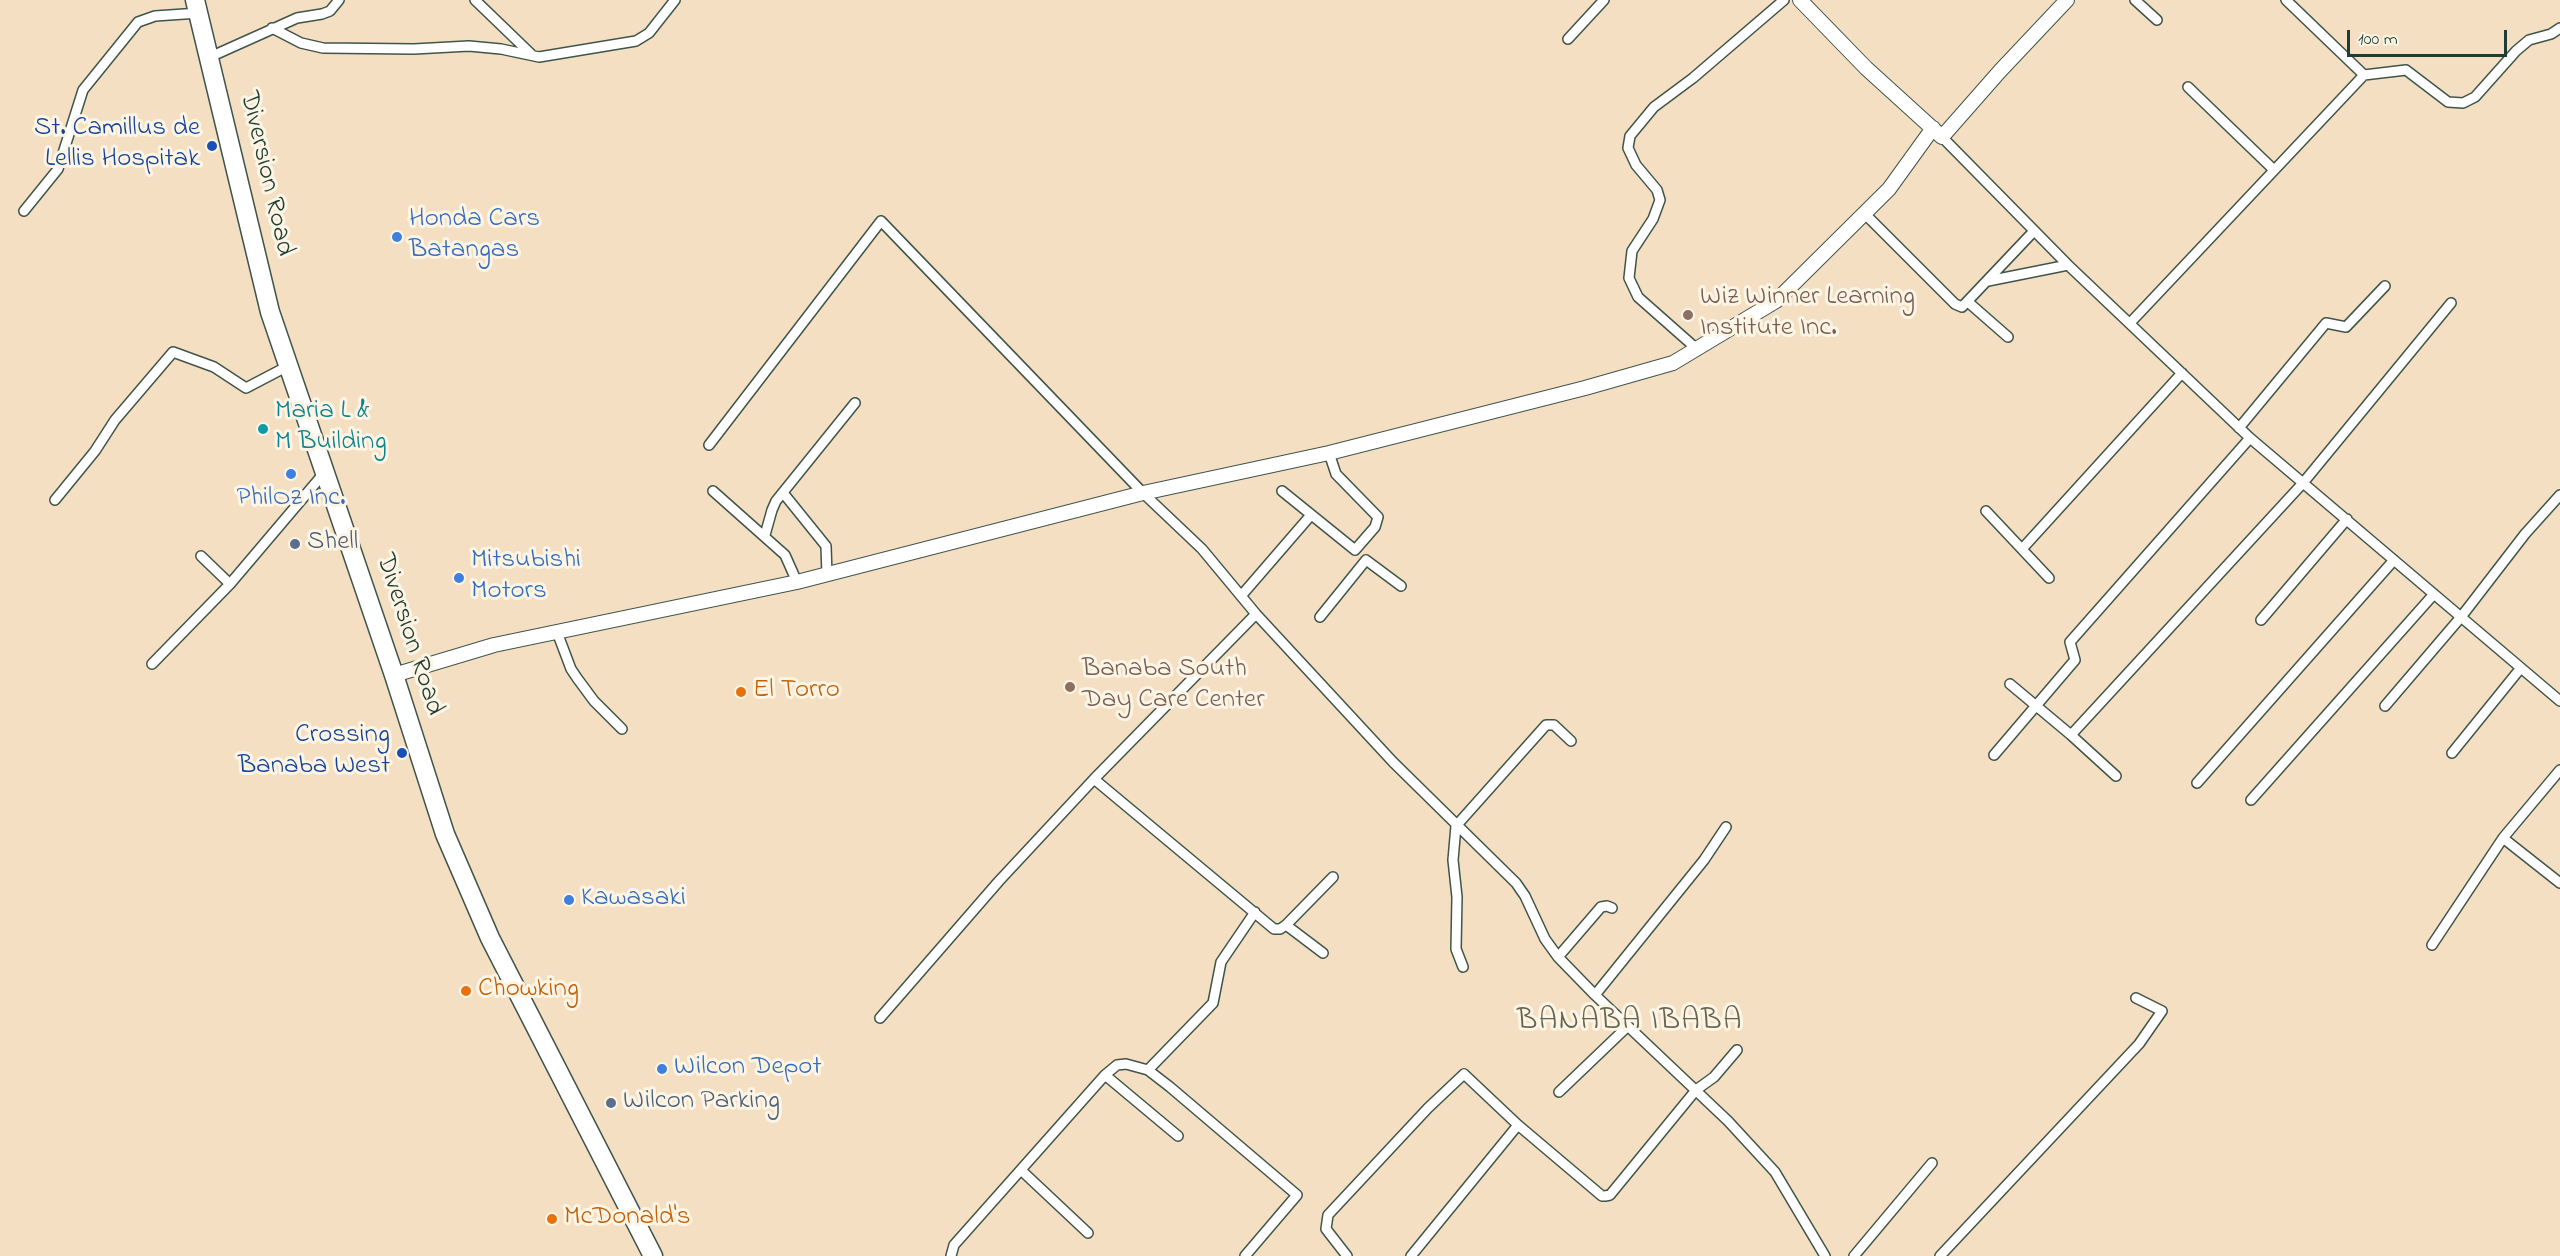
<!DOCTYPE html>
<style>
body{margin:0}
#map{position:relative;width:2560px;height:1256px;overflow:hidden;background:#f5dfc3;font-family:"Indie Flower",sans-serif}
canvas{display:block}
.scale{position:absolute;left:2347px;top:30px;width:160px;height:27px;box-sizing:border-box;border:3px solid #1f3d34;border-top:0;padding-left:8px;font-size:18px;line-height:21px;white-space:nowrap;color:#1f3d34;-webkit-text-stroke:4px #fcf5e5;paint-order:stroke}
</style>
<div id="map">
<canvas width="2560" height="1256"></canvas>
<div class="scale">100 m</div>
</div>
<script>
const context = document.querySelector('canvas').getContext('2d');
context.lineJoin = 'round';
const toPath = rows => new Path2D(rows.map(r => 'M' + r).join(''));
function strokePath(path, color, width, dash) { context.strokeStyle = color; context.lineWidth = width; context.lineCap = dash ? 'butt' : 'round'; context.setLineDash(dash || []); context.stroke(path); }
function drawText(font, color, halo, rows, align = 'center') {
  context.font = font + ' "Indie Flower",sans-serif'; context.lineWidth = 6; context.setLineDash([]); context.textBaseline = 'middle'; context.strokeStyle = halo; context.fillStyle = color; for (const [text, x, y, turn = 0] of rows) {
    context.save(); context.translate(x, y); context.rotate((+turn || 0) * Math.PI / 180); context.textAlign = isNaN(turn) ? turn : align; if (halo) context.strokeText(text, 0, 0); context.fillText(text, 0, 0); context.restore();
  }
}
const street = toPath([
 [475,0,531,54],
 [2135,0,2157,20],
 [2286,0,2364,75],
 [272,28,301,43,323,48,414,49,469,46,501,49,539,57,636,41,649,33,675,0],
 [1568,39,1604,0],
 [210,57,297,18,322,14,330,11,339,0],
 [2188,87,2274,170],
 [1942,137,2068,265,2250,438,2560,701],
 [24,211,58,169,83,90,138,22,155,16,199,13],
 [1865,214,1955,304,1962,307,2034,231],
 [1988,281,2068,265],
 [1968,302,2008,337],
 [2130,323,2364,75,2406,70,2448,102,2463,103,2475,97,2516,51,2529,40,2551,34,2560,28],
 [1698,350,1638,297,1629,278,1632,251,1653,219,1660,200,1657,190,1636,165,1628,148,1630,136,1654,107,1693,78,1784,0],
 [2239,428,2326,323,2346,327,2385,286],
 [709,445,881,221,1143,493,1202,549,1256,614,1393,762,1516,883,1525,896,1545,939,1558,957,1595,995,1728,1121,1775,1172,1825,1256],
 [713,491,785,555,797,582],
 [1282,491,1355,550,1375,527,1378,517,1336,474,1329,453],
 [784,494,826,546,827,575],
 [55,500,95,451,115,420,173,352,214,367,246,388,288,366],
 [1986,511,2049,578],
 [765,535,772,510,776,501,855,403],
 [2022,549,2182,373],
 [201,556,230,584],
 [1241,596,1311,515],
 [1320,617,1366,560,1401,586],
 [2261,620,2347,519],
 [557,632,571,669,577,678,594,701,622,729],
 [152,664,230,584,325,472],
 [2010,684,2071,735],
 [2385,706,2461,617,2525,534,2560,495],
 [2452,753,2520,669],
 [1994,755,2075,660,2070,642,2250,438],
 [2116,776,2071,735,2303,483,2451,303],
 [1094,779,1274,929,1280,929,1286,925,1333,877],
 [2197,783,2394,560],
 [2251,800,2434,594],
 [2503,838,2560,883],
 [1286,925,1323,953],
 [2432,945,2503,838,2560,770],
 [1558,957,1601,907,1607,906,1612,908],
 [1463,967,1456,949,1457,897,1453,860,1456,826,1546,725,1554,725,1571,741],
 [1595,995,1704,860,1726,827],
 [880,1018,999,881,1094,779,1256,614],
 [1148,1070,1213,1003,1221,962,1255,912],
 [1105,1075,1178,1136],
 [1559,1092,1628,1026],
 [1022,1171,1088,1233],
 [951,1256,954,1245,1105,1075,1117,1065,1126,1064,1148,1070,1170,1087,1297,1195,1245,1256],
 [1347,1256,1326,1229,1328,1215,1428,1108,1464,1074,1518,1125,1602,1196,1605,1196,1610,1195,1696,1090,1714,1077,1737,1050],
 [1411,1256,1518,1125],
 [1854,1256,1932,1163],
 [1940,1256,2139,1044,2162,1011,2136,998]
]);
const secondary = toPath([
 [1800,0,1866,68,1942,137,2000,71,2067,0],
 [394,675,494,645,797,582,1143,493,1329,453,1585,388,1673,363,1776,301,1889,189,1933,128]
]);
const highway = toPath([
 [195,0,270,312,394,675,445,834,490,938,653,1256]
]);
const markers = [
 [212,146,6,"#1a4fb4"],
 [397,237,6,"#3f7fe0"],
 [1688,315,6,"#8d6e63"],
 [263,429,6,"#0f9aa8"],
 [291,474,6,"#3f7fe0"],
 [295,544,6,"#5c6f8a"],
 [459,578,6,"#3f7fe0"],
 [1070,687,6,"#8d6e63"],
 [741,692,6,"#e8710a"],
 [402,753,6,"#1a4fb4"],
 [569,900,6,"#3f7fe0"],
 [466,991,6,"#e8710a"],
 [662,1069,6,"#3f7fe0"],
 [611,1103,6,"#5c6f8a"],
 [552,1219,6,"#e8710a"]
];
const transitNames = [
 ["St. Camillus de",200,130],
 ["Lellis Hospitak",200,161],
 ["Crossing",390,737],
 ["Banaba West",390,768]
];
const streetNames = [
 ["Diversion Road",265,174,77],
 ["Diversion Road",408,635,72]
];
const shopNames = [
 ["Honda Cars",409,221],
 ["Batangas",409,252],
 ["PhilOz Inc.",291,500,"center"],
 ["Mitsubishi",471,562],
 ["Motors",471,593],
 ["Kawasaki",581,900],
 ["Wilcon Depot",674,1069]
];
const educationNames = [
 ["Wiz Winner Learning",1700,299],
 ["Institute Inc.",1700,330],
 ["Banaba South",1082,671],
 ["Day Care Center",1082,702]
];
const cultureNames = [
 ["Maria L &",275,413],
 ["M Building",275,444]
];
const serviceNames = [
 ["Shell",307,544],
 ["Wilcon Parking",623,1103]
];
const foodNames = [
 ["El Torro",753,692],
 ["Chowking",478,991],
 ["McDonald's",564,1219]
];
const quarterNames = [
 ["BANABA IBABA",1630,1023]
];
strokePath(street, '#3f5549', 12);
strokePath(secondary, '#3f5549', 16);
strokePath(highway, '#3f5549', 21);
strokePath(street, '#fff', 9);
strokePath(secondary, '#fff', 14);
strokePath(highway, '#fff', 18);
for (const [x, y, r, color] of markers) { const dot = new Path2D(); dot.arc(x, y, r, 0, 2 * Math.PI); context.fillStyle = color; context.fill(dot); strokePath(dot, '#fcf5e5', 2); }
drawText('27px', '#164399', '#fcf5e5', transitNames, 'right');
drawText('27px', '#1f3d34', '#fcf5e5', streetNames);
drawText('27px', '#366cbe', '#fcf5e5', shopNames, 'left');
drawText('27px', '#785e54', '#fcf5e5', educationNames, 'left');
drawText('27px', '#0d838f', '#fcf5e5', cultureNames, 'left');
drawText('27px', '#4e5e75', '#fcf5e5', serviceNames, 'left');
drawText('27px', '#c56008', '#fcf5e5', foodNames, 'left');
context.letterSpacing = '1.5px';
drawText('30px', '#676450', '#fcf5e5', quarterNames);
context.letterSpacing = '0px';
</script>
